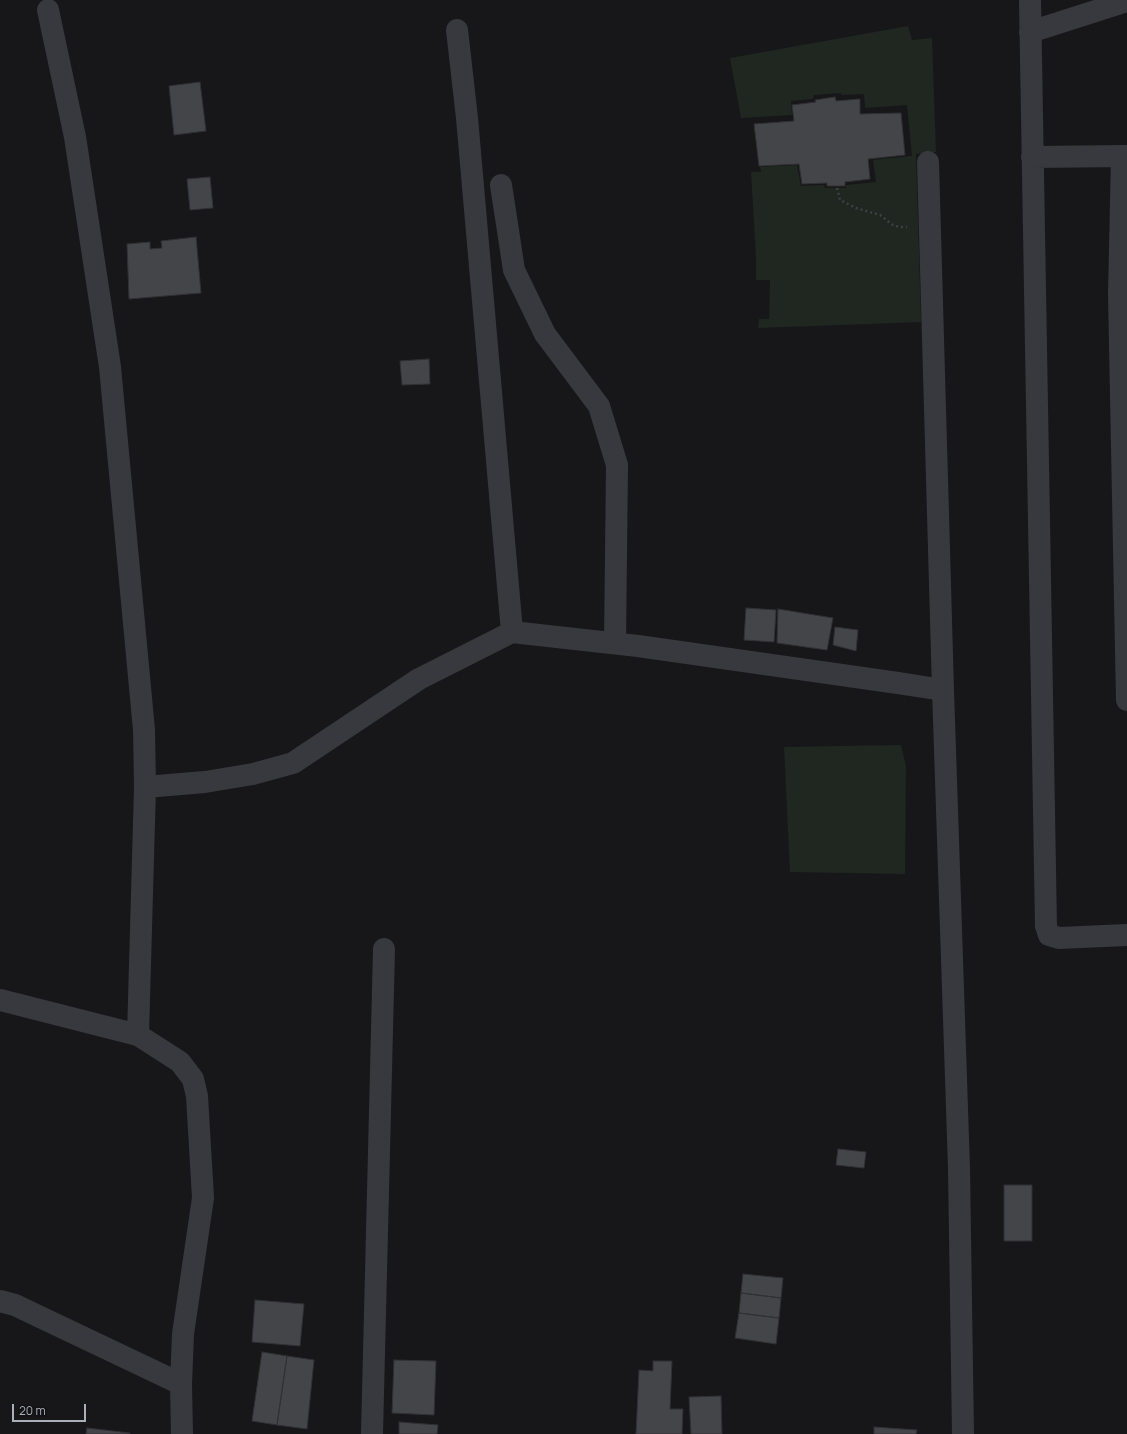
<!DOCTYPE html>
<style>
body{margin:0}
#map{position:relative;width:1127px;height:1434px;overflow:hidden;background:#171719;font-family:Manrope,sans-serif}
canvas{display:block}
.scale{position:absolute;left:12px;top:1404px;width:74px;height:18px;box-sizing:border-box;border:2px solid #aaafb8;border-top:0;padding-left:5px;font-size:12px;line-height:14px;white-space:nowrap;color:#aaafb8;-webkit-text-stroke:3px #121214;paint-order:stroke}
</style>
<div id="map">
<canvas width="1127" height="1434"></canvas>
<div class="scale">20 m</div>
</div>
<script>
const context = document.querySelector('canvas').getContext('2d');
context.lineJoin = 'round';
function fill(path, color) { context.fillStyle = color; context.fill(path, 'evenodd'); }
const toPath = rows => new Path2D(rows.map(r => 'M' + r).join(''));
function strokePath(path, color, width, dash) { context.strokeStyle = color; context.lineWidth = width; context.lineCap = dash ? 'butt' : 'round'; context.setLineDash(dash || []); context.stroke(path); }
const green = toPath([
 [908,26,912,40,932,38,936,152,916,154,921,322,758,328,759,319,769,319,770,280,756,280,756,258,751,172,761,172,760,167,797,165,801,186,824,185,825,188,846,188,846,185,876,182,873,160,912,156,907,105,865,108,864,94,841,95,841,93,814,95,813,99,791,101,792,115,741,118,730,58],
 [901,745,906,766,905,874,790,872,784,747]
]);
const building = toPath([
 [200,82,206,131,174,135,169,86,200,82],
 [835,97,836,101,860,99,860,114,901,113,905,155,868,159,870,179,845,182,845,186,827,186,827,183,802,184,799,164,759,166,754,124,794,121,792,105,816,102,815,100,835,97],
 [210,177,213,208,190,210,187,179,210,177],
 [196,237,201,293,129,299,127,244,150,242,150,249,162,248,161,241,196,237],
 [429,359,430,384,402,385,400,361,429,359],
 [746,608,776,610,774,642,744,640,746,608],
 [778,609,833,618,827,650,777,643,778,609],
 [835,627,858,630,856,651,833,645,835,627],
 [838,1149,866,1152,864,1168,836,1165,838,1149],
 [1004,1185,1032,1185,1032,1241,1004,1241,1004,1185],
 [743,1274,783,1278,781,1298,741,1293,743,1274],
 [741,1293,781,1298,779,1318,739,1313,741,1293],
 [255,1300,304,1304,300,1346,252,1342,255,1300],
 [739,1313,779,1318,776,1344,735,1338,739,1313],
 [262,1352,287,1356,277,1425,252,1421,262,1352],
 [287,1356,314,1360,307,1429,277,1425,287,1356],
 [394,1360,436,1361,434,1415,392,1413,394,1360],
 [653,1361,672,1361,670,1409,683,1409,682,1434,636,1434,639,1370,653,1371,653,1361],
 [721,1396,722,1434,691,1434,689,1397,721,1396],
 [399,1422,438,1425,437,1434,399,1434,399,1422],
 [874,1427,917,1430,916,1434,874,1434,874,1427],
 [87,1428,130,1433,130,1434,86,1434,87,1428]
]);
const path = toPath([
 [837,188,840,200,856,208,880,215,893,225,899,227,907,227]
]);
const minor = toPath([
 [1030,0,1046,926,1049,935,1059,938,1127,935],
 [48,10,75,137,110,367,144,730,145,787,138,1035],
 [457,30,467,118,512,632],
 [1030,32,1127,1],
 [1122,156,1119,294,1127,700],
 [1032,157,1127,156],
 [928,162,943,690,959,1168,963,1434],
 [501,185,514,270,545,334,599,406,617,465,615,643],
 [145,787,205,782,253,774,293,763,419,679,512,632,638,646,898,683,943,690],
 [0,1000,138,1035,180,1062,193,1079,197,1096,203,1198,183,1334,181,1384,182,1434],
 [0,1301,15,1305,181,1384],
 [372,1434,384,949]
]);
fill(green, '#1f2720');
fill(building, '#444549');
strokePath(building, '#313135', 1);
strokePath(path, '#3e4045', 2.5, [2, 3]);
strokePath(minor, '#38393e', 22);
</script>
